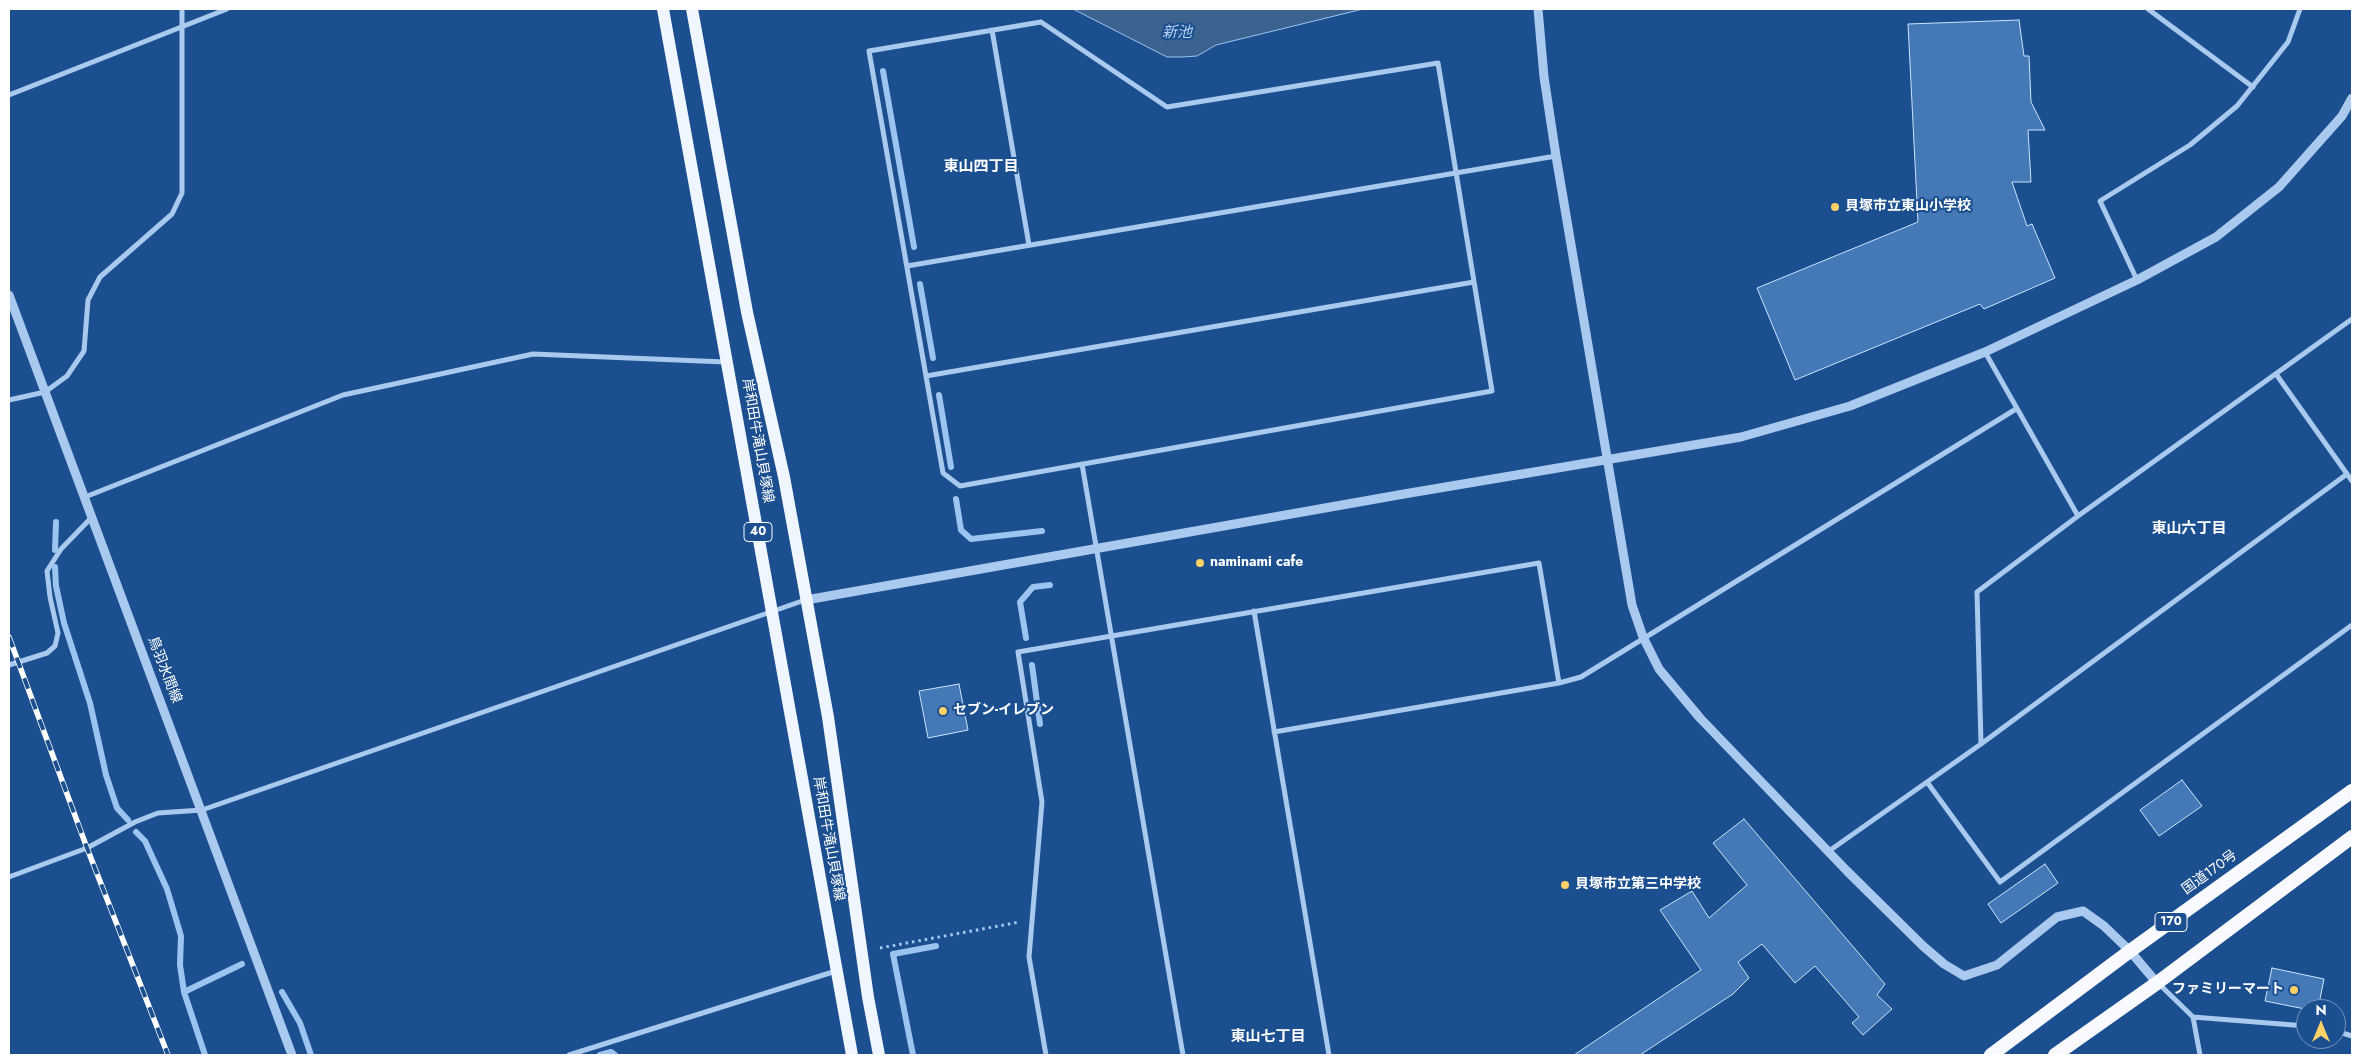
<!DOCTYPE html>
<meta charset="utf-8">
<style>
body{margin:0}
#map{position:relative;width:2361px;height:1064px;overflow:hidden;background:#1b4f8f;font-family:Jost,sans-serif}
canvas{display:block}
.frame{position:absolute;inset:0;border:10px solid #fff;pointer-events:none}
.north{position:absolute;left:2296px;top:999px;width:50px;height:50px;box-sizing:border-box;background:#1b4f8f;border:1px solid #7695bc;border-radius:50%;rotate:0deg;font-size:14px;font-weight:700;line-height:20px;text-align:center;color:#fff}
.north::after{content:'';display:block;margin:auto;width:18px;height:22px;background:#ffd166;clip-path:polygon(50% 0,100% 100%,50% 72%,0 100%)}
</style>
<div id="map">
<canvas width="2361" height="1064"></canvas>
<div class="frame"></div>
<div class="north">N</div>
</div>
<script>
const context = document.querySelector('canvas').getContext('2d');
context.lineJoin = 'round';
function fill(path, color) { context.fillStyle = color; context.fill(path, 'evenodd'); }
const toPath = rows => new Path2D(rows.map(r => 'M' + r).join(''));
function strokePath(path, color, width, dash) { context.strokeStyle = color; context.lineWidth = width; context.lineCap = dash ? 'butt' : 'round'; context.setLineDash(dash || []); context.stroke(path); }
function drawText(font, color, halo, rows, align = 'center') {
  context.font = font + ' Jost,"Noto Sans JP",sans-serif'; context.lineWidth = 4; context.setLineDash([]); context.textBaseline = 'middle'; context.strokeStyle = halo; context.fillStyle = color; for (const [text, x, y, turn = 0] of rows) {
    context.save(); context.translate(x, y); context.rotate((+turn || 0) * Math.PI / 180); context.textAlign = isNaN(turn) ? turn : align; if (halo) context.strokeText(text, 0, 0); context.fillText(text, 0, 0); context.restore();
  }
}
const water = toPath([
 [1073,9,1363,9,1216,45,1197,56,1182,57,1167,57,1073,9]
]);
const stream = toPath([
 [883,71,914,247],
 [920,284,933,358],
 [939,395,951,467],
 [956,499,961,530,971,539,1042,531],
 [55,550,56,522],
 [55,567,56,586,64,623,90,703,106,775,117,808,128,820],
 [1026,638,1020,602,1033,587,1050,585],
 [1032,665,1040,724],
 [136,832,145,841,167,889,181,936,180,965,184,992,205,1055],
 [184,992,242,964],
 [282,992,300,1023,311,1055],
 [600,1055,611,1052,615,1055],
 [913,1055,893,954,936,946]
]);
const building = toPath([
 [2019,20,2024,56,2029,56,2031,102,2045,130,2028,130,2031,182,2012,182,2027,226,2032,224,2055,278,1984,309,1980,304,1795,380,1757,288,1918,222,1908,24,2019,20],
 [959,684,968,730,928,738,919,691,959,684],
 [2182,780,2202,806,2159,836,2140,810,2182,780],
 [1744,819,1885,984,1877,995,1892,1009,1863,1035,1852,1023,1859,1017,1815,966,1795,983,1762,944,1738,962,1749,978,1733,994,1640,1055,1574,1055,1701,970,1660,910,1692,891,1709,918,1747,885,1713,843,1744,819],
 [2045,864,2058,883,2001,923,1988,904,2045,864],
 [2272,968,2324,979,2318,1009,2305,1009,2265,1001,2272,968]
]);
const path = toPath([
 [880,948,1020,922]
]);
const minor = toPath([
 [2148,9,2253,87],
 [1041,22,1167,107,1438,63,1492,391,960,486,943,473,869,51,1041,22],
 [992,30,1029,245],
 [9,95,227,9],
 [907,266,1556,156],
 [2137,280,2100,201,2190,145,2237,106,2288,42,2300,9],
 [1985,352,2078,516],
 [2276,374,2352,481],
 [926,376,1474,282],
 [9,400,45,392,67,376,84,351,88,300,100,277,172,214,182,193,182,9],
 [1082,464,1183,1055],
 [85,497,343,395,533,354,725,362],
 [1254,611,1329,1055],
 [9,665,47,653,55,646,58,633,50,597,47,571,61,549,92,517],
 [1274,732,1559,683,1581,677,2016,409],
 [1981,744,1977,592,2078,516,2352,319],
 [1927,782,2000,882,2352,625],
 [1829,851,1981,744,2347,474],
 [9,877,87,848,135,822,158,813,202,810,805,600],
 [2158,983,2193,1017,2200,1055],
 [2193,1017,2306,1026],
 [2336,1031,2352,1036],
 [569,1055,836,971],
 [1046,1055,1029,957,1042,802,1018,652,1539,563,1559,683]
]);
const tertiary = toPath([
 [1538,9,1544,77,1556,156,1632,605,1643,637,1659,669,1700,718,1847,871,1923,946,1944,964,1964,976,1997,965,2057,917,2083,911,2104,926,2130,951,2157,983],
 [9,295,292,1055],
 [806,600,1404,494,1741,437,1850,406,1985,352,2137,280,2216,237,2279,187,2342,116,2352,98]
]);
const primary = toPath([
 [663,9,852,1055],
 [692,9,747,312,784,477,828,717,868,997,879,1055]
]);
const trunk = toPath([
 [1991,1055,2130,951,2352,791],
 [2055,1055,2157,983,2352,837]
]);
const rail = toPath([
 [9,637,87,848,168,1055]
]);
const markers = [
 [1835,207,5,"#ffd166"],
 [1200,563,5,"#ffd166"],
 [943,711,5,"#ffd166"],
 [1565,885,5,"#ffd166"],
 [2294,990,5,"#ffd166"]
];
const shields = [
 [758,532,28],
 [2171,922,32]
];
const shieldNames = [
 ["40",758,532],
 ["170",2171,922]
];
const poiNames = [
 ["貝塚市立東山小学校",1845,207],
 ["naminami cafe",1210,563],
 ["セブン-イレブン",953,711],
 ["貝塚市立第三中学校",1575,885],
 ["ファミリーマート",2284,990,"right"]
];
const streetNames = [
 ["岸和田牛滝山貝塚線",757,441,80],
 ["鳥羽水間線",164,670,69],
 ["岸和田牛滝山貝塚線",828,839,80],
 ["国道170号",2210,873,-36]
];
const waterNames = [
 ["新池",1177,33]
];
const neighbourhoodNames = [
 ["東山四丁目",981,167],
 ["東山六丁目",2189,529],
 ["東山七丁目",1268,1037]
];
fill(water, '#3c6290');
strokePath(water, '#9cc4f0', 1);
strokePath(stream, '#9cc4f0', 6);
fill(building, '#4478b7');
strokePath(building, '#cfe3fa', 1);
strokePath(path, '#a9c9ee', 3, [2.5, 4]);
strokePath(minor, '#a9c9ee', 5);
strokePath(tertiary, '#a9c9ee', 9);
strokePath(primary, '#f0f6ff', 12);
strokePath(trunk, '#f8faff', 14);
strokePath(rail, '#fff', 5.5);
strokePath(rail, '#1b4f8f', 4, [11]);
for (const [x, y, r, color] of markers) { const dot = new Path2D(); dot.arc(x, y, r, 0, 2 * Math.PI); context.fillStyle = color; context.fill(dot); strokePath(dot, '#1b4f8f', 2); }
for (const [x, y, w] of shields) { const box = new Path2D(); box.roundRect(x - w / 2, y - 9.5, w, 19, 4); context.fillStyle = '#1b4f8f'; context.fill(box); strokePath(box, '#fff', 1); }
drawText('bold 12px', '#fff', null, shieldNames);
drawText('bold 14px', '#fff', '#1b4f8f', poiNames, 'left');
drawText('14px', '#fff', '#1b4f8f', streetNames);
drawText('italic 15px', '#b5d3f5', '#1b4f8f', waterNames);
drawText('bold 15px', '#fff', '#1b4f8f', neighbourhoodNames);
</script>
